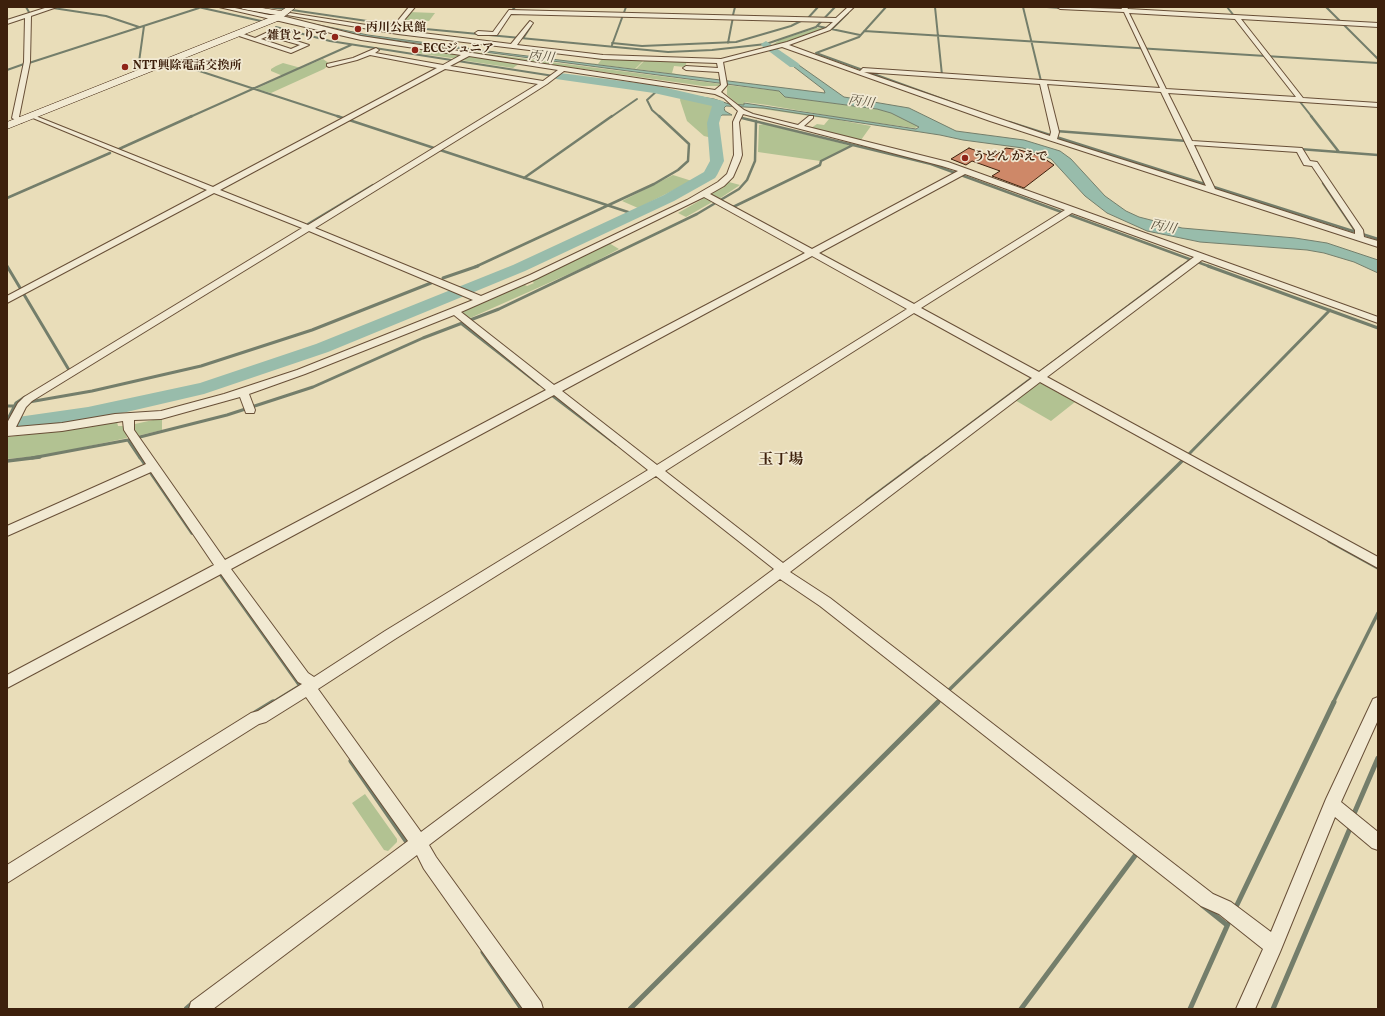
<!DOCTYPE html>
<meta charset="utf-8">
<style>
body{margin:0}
#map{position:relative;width:1385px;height:1016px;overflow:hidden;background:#e9ddb9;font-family:Vollkorn,serif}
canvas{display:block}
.frame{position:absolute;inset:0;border:8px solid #3d200c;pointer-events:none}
</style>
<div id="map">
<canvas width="1385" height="1016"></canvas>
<div class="frame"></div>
</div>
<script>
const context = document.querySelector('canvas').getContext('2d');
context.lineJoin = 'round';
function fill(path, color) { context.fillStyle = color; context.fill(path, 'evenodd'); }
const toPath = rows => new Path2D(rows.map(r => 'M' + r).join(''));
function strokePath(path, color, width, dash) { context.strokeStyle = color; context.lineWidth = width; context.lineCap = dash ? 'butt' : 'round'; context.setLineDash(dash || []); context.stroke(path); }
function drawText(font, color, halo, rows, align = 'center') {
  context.font = font + ' Vollkorn,"Noto Serif JP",serif'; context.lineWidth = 3.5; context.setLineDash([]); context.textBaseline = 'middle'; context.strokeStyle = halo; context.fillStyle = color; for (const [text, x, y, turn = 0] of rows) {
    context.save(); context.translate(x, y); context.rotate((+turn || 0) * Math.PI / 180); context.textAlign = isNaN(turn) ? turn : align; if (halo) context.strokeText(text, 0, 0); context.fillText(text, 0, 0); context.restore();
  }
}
const green = toPath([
 [409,12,435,13,429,21,410,19,408,22,412,22,411,24,423,24,420,26,400,24],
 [816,28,825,28,795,40,772,45,780,40],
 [423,49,463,55,458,59,416,53],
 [458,50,721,84,721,86,703,86,456,51],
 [470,56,520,63,513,68,461,60],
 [595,57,644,60,635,69,586,63,598,64,601,60,593,59],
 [323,59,330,64,324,69,271,93,256,89,283,76,271,71,271,69,276,66,283,63,301,68],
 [645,60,687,61,685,67,674,66,672,73,681,75,636,69],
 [727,85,779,91,785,97,877,109,891,113,919,126,915,128,848,119,767,105,744,102,744,105,739,105,727,95],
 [681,96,708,103,713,106,709,119,712,138,704,136,687,121,680,100],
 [756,108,763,108,768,109,807,114,871,126,861,140,811,128,817,124,824,125,829,119],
 [764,124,844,144,851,146,820,161,758,152,759,125],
 [673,175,692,181,638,208,622,201],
 [729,182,740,185,719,199,710,195],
 [706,197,714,201,686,217,678,213],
 [609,243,619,249,589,265,468,319,462,313,462,311,523,284,527,286,534,283,531,280],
 [1037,381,1075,402,1051,421,1013,399],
 [162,418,162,430,137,436,132,428,132,425,135,424],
 [117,422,118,426,125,426,127,438,47,455,7,459,7,437,69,430],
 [365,794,397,839,397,842,388,851,384,850,352,803]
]);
const water = toPath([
 [314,24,368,35,503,53,825,93,824,90,772,50,776,49,844,97,909,108,956,131,1024,140,1060,151,1071,159,1105,196,1126,211,1139,217,1182,228,1295,238,1327,243,1378,260,1378,273,1354,262,1324,253,1307,250,1200,242,1147,231,1107,213,1085,196,1051,159,1023,148,963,140,940,135,763,108,726,106,724,108,725,111,732,115,722,115,715,122,711,122,714,106,708,102,681,95,682,94,714,99,729,104,744,105,744,103,883,124,916,129,919,127,891,113,877,109,785,97,779,91,364,36,310,25,314,24]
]);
const streamFar4 = toPath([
 [26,7,30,14],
 [198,7,261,21],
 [267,7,285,9],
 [935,7,942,75],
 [1023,7,1041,81],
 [1047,7,1061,8],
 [1227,7,1235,17],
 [1326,7,1378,59],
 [53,8,106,16,139,27],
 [292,10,415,28,668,52,712,50,766,44,816,27,835,7],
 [510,13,515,7],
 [733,15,735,7],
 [808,18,818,7],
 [817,26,860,35],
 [276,27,330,41,560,77],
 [832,29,848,13],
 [864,31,1378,63],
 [524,37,531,26],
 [612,43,642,46,736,42,791,26,805,19],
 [728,43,733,17],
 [612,45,626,7],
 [816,53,962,106],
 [816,53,859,37,886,7],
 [172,62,340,117],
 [29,63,199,8],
 [138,69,144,26],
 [7,70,24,64],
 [658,90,647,100,652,110,660,117],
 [1297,98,1312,117],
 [190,117,351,45],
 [611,117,637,99]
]);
const streamFar3 = toPath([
 [337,116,634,214],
 [1311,116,1339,152],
 [742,118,931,164,1211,267],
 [1009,122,1378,239],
 [1056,131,1187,141],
 [119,149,192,116],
 [1299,149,1378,155],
 [1192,156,1205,184],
 [524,178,612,116],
 [1323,183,1356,232],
 [7,198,110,153],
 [733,207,820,165,821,161,853,145],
 [308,224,373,185],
 [475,267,654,184,678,170,688,161,689,144,659,116],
 [587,267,697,214,739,189,747,180,755,161,756,121],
 [1181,267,1191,259]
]);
const streamFar2 = toPath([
 [7,266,69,370],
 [1208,266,1378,328],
 [443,278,478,266],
 [462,324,539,384],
 [549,393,616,444],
 [29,402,92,391,201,366,312,330,431,283],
 [7,406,15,406],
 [7,421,16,403,25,397],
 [128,440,140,458],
 [1188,455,1330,310],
 [32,458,128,440,227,415,313,387,423,338,499,309,589,266],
 [925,458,1182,266]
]);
const streamFar1 = toPath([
 [140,457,192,533],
 [7,461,40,457],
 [867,501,926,457],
 [1329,541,1378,568],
 [218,571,300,686],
 [947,692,1183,460],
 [272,703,306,682],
 [937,703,943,697],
 [1333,703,1378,613]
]);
const stream = toPath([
 [255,713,273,702],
 [351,761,409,845],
 [1353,816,1378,758],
 [1202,905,1227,925],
 [1235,909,1334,702],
 [483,952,522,1009],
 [186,1009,193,1003],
 [630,1009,938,702],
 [1021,1009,1137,853],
 [1190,1009,1228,924],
 [1273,1009,1351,826]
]);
const river = toPath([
 [226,7,245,7,273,13,274,15,269,18,227,9,226,7],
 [766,41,798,63,800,65,798,67,790,67,762,46,761,44,766,41],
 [560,73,654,85,723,101,725,104,719,123,724,161,717,175,715,178,674,201,525,271,328,352,204,394,88,421,18,431,11,429,8,424,11,419,18,417,88,407,200,383,316,344,513,265,664,195,704,172,710,161,707,123,712,106,654,93,556,79,554,77,560,73]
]);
const building = toPath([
 [969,148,993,157,1006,148,1020,150,1042,157,1054,165,1024,188,992,176,1000,171,972,161,966,165,951,159,969,148]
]);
const street = toPath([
 [48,7,57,7,31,16,30,62,19,117,24,121,21,123,12,118,24,62,25,18,7,24,7,20,48,7],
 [219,7,230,7,269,15,278,15,361,36,715,90,721,85,719,72,686,70,683,68,686,66,718,68,717,63,603,59,398,34,287,15,290,13,398,30,511,44,530,21,533,23,517,45,603,55,721,59,787,42,826,28,833,22,511,14,497,35,478,35,475,33,478,31,493,32,509,10,836,18,848,7,854,7,830,30,789,45,860,71,863,68,1160,88,1124,12,1060,9,1057,7,1122,9,1121,7,1127,7,1128,9,1378,23,1378,27,1241,19,1303,98,1378,103,1378,107,1168,93,1192,141,1302,148,1310,161,1317,162,1363,230,1364,237,1378,241,1378,247,990,121,782,47,723,62,727,85,721,92,744,110,753,114,798,125,809,116,813,116,813,118,804,126,948,162,1378,317,1378,323,1202,260,1047,377,1378,557,1378,568,1040,382,790,572,830,598,1213,894,1231,902,1271,932,1326,799,1373,699,1378,697,1378,720,1341,802,1378,832,1378,850,1372,848,1335,817,1280,952,1255,1009,1236,1009,1263,949,1219,914,1201,906,820,606,780,579,429,845,436,857,541,1002,543,1009,523,1009,424,869,417,855,213,1009,189,1009,191,1002,408,841,306,697,266,722,259,724,7,883,7,865,251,713,258,711,302,684,298,682,221,574,7,688,7,675,214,565,151,472,7,536,7,526,146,464,124,430,123,421,62,431,7,436,7,423,18,403,24,397,302,228,214,193,7,303,7,296,207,190,28,116,33,115,213,187,437,68,370,55,357,60,329,67,327,66,327,64,353,58,376,48,379,50,375,53,443,65,461,55,361,40,219,7],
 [1129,13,1235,19,1296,97,1166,89,1129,13],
 [469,56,558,70,543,81,450,66,469,56],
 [445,69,538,84,308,225,220,190,445,69],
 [564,71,715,94,724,98,738,111,733,122,734,155,727,174,718,182,687,200,530,275,481,296,315,228,514,105,547,84,564,71],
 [864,72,1040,84,1051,132,1050,136,864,72],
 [1047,84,1161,92,1206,186,1057,139,1059,132,1047,84],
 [743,114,942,166,958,171,812,249,710,194,724,186,733,177,740,161,742,155,739,122,743,114],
 [1194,145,1297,152,1304,165,1312,166,1355,230,1355,234,1215,189,1194,145],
 [965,174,1065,210,914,304,819,253,965,174],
 [704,197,805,253,554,385,461,312,536,279,704,197],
 [1072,213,1194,257,1039,372,921,308,1072,213],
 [309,231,473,300,297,370,224,394,161,411,115,414,62,423,16,427,26,407,32,401,309,231],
 [812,256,907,309,657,465,562,391,812,256],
 [914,313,1032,378,783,563,665,471,914,313],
 [454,315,546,390,225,560,134,430,134,420,161,419,240,397,246,413,254,413,255,410,249,394,305,374,454,315],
 [554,395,648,470,385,631,314,677,308,673,231,569,554,395],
 [656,476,774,569,421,832,318,689,395,639,656,476],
 [409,7,415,7,400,25,396,25,396,23,409,7],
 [238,32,255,38,268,32,309,45,291,53,236,35,236,33,238,32],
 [268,36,300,45,291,49,261,39,268,36],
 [172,58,198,68,199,69,194,70,170,61,169,60,172,58]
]);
const secondary = toPath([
 [239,7,256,7,281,11,287,7,296,7,280,20,7,129,7,122,276,15,243,9,239,7]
]);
const markers = [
 [358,29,4,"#8f2418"],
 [335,37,4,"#8f2418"],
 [415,50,4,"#8f2418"],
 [125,67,4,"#8f2418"],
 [965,158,4,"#8f2418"]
];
const farPoinames = [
 ["丙川公民館",366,29],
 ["雑貨とりで",327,37,"right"],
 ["ECCジュニア",423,50],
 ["NTT興除電話交換所",133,67],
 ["うどん かえで",973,158]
];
const farWaternames = [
 ["丙川",541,58,7],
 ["丙川",861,103,9],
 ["丙川",1163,228,12]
];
const neighbourhoodNames = [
 ["玉丁場",781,461]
];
fill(green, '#b2c292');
fill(water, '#98bcab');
strokePath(water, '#747e6b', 1);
strokePath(streamFar4, '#747e6b', 2);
strokePath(streamFar3, '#747e6b', 2.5);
strokePath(streamFar2, '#747e6b', 3);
strokePath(streamFar1, '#747e6b', 3.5);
strokePath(stream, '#747e6b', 5);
fill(river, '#98bcab');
fill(building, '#ce8868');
strokePath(building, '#3d200c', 1);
strokePath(street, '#684f37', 2);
strokePath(secondary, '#3d200c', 1);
fill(street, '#f1e9d2');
fill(secondary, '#f1e9d2');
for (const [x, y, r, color] of markers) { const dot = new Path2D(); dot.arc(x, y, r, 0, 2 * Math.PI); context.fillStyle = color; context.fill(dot); strokePath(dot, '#f1e9d2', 1.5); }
drawText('bold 12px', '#3d200c', '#f1e9d2', farPoinames, 'left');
drawText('italic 13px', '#584f3c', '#f1e9d2', farWaternames);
drawText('bold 15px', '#3d200c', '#f1e9d2', neighbourhoodNames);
</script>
